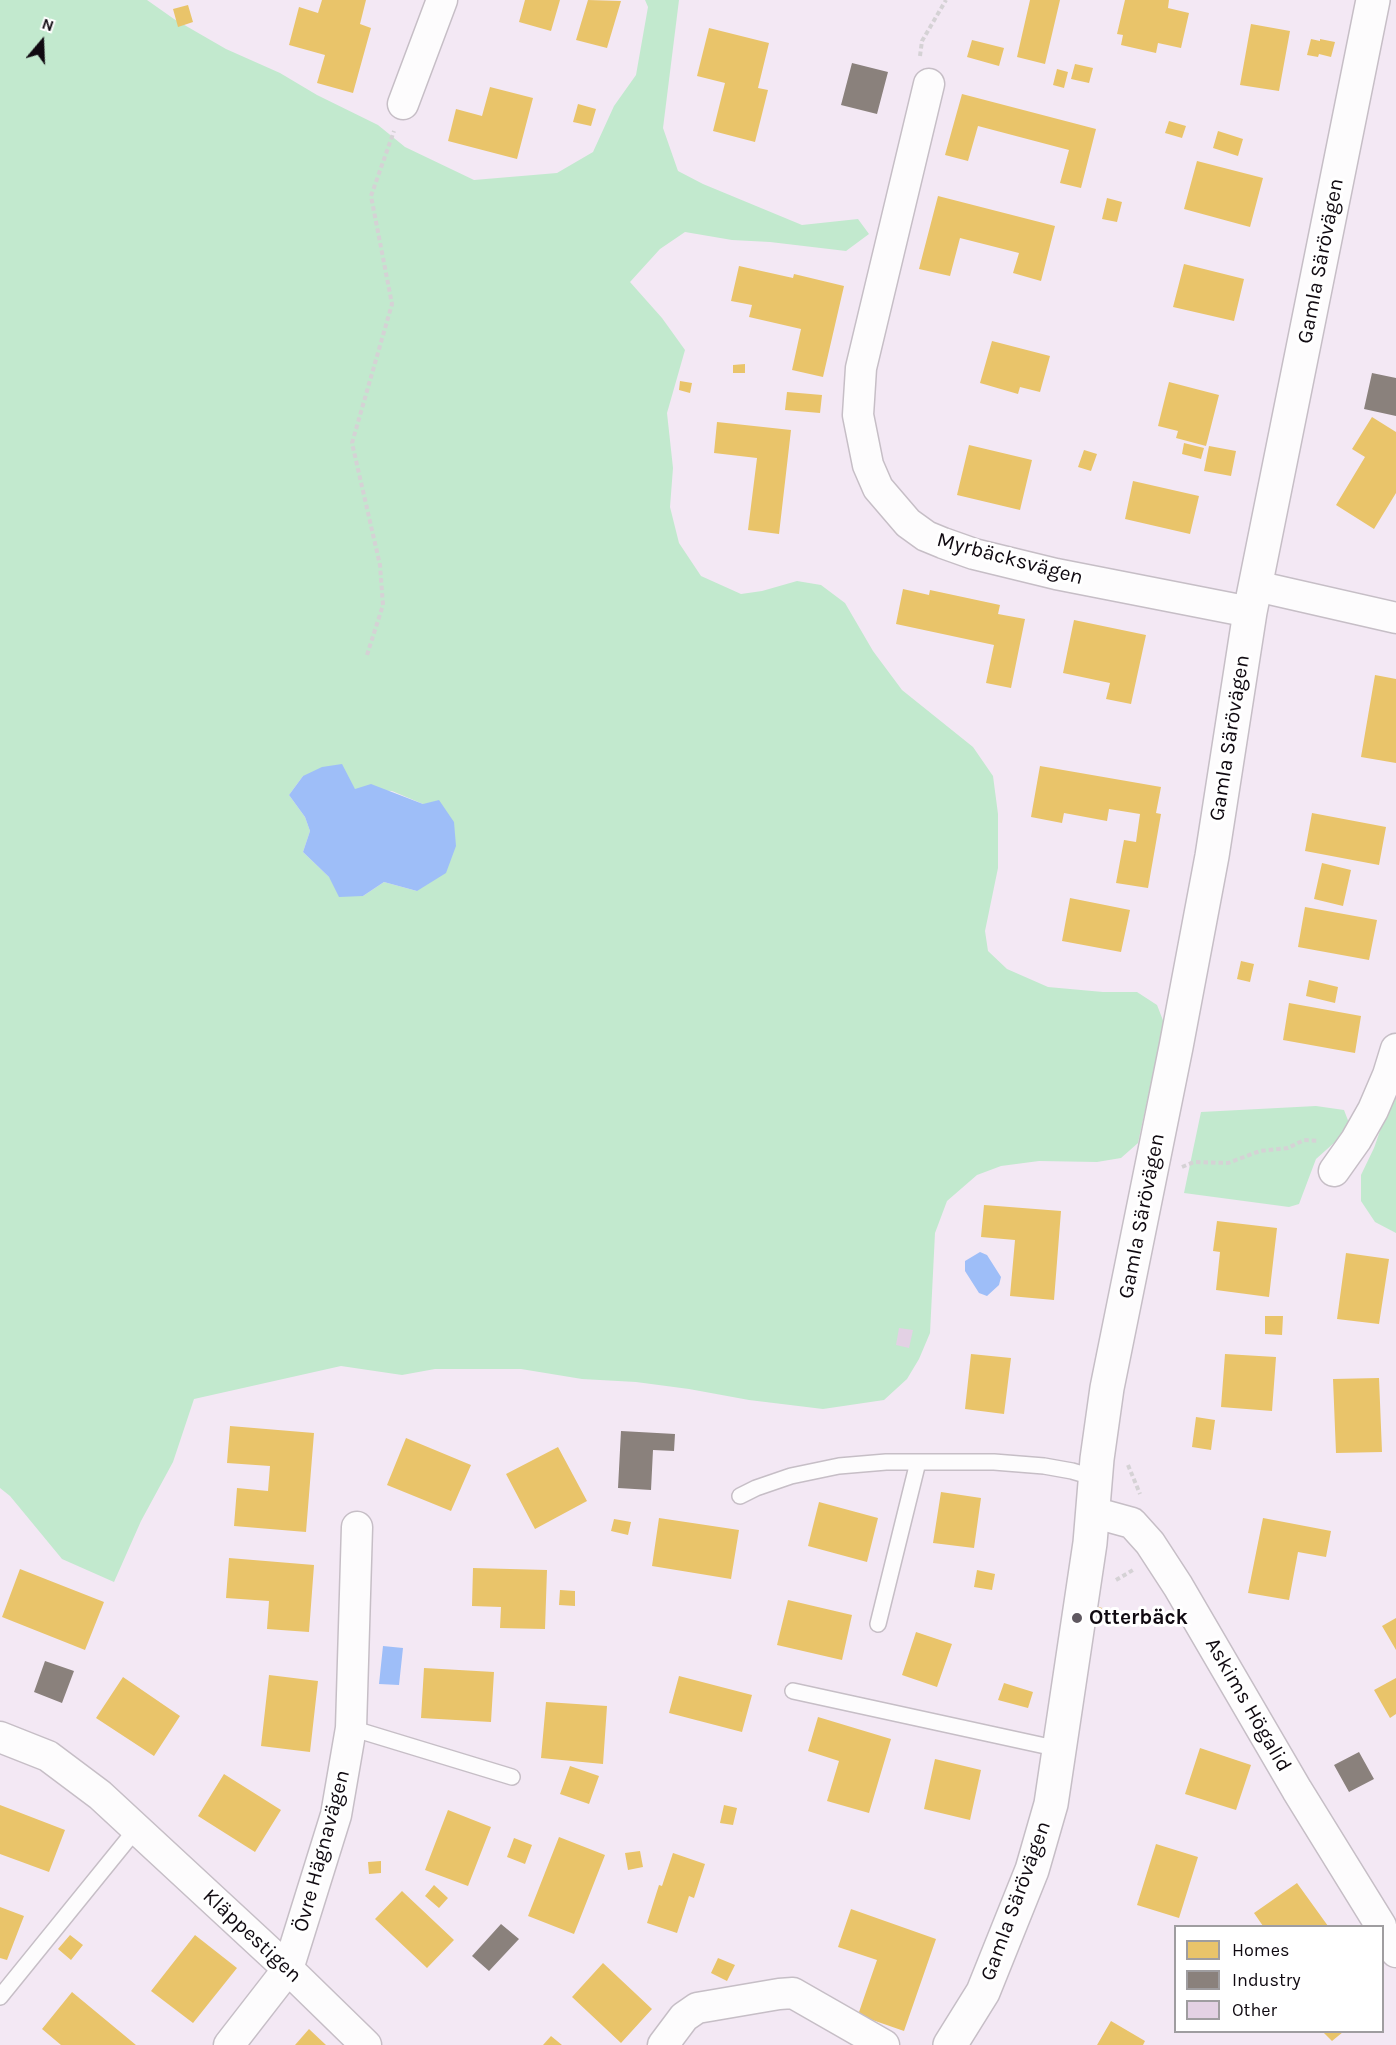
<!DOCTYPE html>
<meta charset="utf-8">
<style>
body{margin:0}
#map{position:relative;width:1396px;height:2045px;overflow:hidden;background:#f3e8f4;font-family:Karla,sans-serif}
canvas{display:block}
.legend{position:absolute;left:1174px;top:1925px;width:210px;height:108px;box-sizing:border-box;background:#fff;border:2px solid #9f9da0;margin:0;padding:8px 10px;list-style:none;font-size:18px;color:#100a11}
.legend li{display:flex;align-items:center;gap:12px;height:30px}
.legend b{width:30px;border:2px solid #9f9da0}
.north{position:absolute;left:12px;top:12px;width:60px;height:60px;-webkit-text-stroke:4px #fff;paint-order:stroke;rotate:19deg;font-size:16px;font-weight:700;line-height:24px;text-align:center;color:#100a11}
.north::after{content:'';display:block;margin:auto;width:21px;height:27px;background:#100a11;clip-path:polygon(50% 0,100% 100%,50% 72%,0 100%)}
</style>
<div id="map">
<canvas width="1396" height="2045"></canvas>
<ul class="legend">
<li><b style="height:16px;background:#e9c46a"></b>Homes</li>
<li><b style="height:16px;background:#8a817c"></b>Industry</li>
<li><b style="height:16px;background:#e3d1e4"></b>Other</li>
</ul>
<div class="north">N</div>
</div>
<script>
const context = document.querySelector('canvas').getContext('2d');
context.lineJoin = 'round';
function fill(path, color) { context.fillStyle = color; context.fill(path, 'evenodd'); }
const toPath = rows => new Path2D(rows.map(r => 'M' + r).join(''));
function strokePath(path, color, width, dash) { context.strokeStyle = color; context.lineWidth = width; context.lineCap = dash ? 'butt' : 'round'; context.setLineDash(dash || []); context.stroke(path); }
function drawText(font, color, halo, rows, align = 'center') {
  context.font = font + ' Karla,sans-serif'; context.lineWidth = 6; context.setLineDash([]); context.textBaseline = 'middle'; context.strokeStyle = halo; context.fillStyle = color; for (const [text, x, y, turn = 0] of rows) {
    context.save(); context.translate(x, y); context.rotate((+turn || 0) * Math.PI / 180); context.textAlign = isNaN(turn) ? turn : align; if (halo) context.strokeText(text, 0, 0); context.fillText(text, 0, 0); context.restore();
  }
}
const green = toPath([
 [0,0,147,0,174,19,226,49,280,73,317,95,378,125,405,147,474,180,557,173,593,152,614,106,636,75,648,7,645,0,679,0,663,128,678,171,703,184,802,225,858,219,869,234,846,251,770,242,732,240,685,232,660,249,630,282,662,318,685,350,667,413,673,468,670,507,679,543,701,576,741,594,762,591,797,581,821,585,845,603,873,651,902,690,973,747,993,776,998,814,998,868,985,931,988,951,1007,969,1048,987,1103,992,1137,992,1157,1005,1164,1023,1138,1143,1121,1158,1097,1162,1039,1161,1001,1166,977,1175,947,1201,935,1233,930,1333,919,1359,907,1379,884,1400,823,1409,749,1400,689,1389,636,1382,582,1379,521,1369,435,1369,402,1375,341,1366,194,1399,173,1462,141,1521,114,1582,62,1559,10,1496,0,1488],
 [303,776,355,789,392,791,423,804,417,891,384,882,363,896,329,877,303,852,310,831,305,817,289,795],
 [1396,1085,1396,1233,1375,1222,1361,1201,1361,1175,1374,1148],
 [1316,1106,1344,1110,1349,1123,1344,1134,1316,1159,1299,1204,1289,1207,1184,1193,1201,1112]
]);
const water = toPath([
 [342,764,355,789,371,784,423,804,439,800,454,822,456,846,446,873,417,891,384,882,363,896,339,897,329,877,303,852,310,831,305,817,289,795,303,776,322,767],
 [980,1252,987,1255,1001,1277,999,1285,987,1296,979,1293,965,1271,965,1261],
 [383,1646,403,1648,399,1685,379,1684]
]);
const homes = toPath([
 [322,0,366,0,360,24,371,28,353,93,317,83,325,55,289,45,299,7,318,13],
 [525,0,560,0,551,31,519,22],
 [588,0,621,1,607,48,576,40],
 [1030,0,1060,0,1045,64,1017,57],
 [1125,0,1169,0,1168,8,1189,13,1181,48,1158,43,1156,53,1121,45,1123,35,1117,34],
 [188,5,193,22,178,27,173,9],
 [1251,24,1290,31,1279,91,1240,85],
 [709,28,769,43,758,88,768,90,755,142,713,131,725,83,697,76],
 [1311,39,1320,41,1320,39,1335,42,1331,57,1319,54,1318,57,1307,55],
 [972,40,1004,48,999,66,967,57],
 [1075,64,1093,68,1089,83,1071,79],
 [1057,69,1068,72,1064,88,1053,85],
 [490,87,533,98,517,159,448,141,456,109,482,116],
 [962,94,1096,129,1081,188,1060,183,1069,150,978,126,968,161,945,155],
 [578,104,596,109,591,126,573,122],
 [1169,121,1186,126,1182,138,1165,133],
 [1218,131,1243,139,1238,156,1213,148],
 [1197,161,1263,178,1250,227,1184,209],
 [938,196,1055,226,1041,281,1013,273,1019,253,960,238,950,276,919,269],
 [1107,198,1122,202,1117,222,1102,219],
 [1184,264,1244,279,1234,321,1173,307],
 [739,266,793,278,794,274,844,286,823,377,792,370,801,329,749,317,752,305,731,301],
 [992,341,1050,356,1040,392,1020,387,1018,394,980,383],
 [745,364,745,373,733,373,733,365],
 [680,381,692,383,690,393,679,390],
 [1169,382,1219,395,1206,446,1176,438,1178,431,1158,426],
 [787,392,822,395,820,413,785,410],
 [1372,417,1396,432,1396,493,1374,529,1336,505,1365,457,1352,449],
 [717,422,791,430,779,534,748,530,757,458,714,453],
 [1184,443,1204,448,1201,459,1182,454],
 [969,445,1032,460,1020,510,957,495],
 [1209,446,1236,451,1231,476,1204,471],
 [1084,450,1097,454,1091,471,1078,467],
 [1133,481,1199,496,1190,534,1125,519],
 [903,589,929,595,930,590,1000,605,998,614,1025,619,1011,688,986,683,994,645,896,624],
 [1074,620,1146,635,1131,704,1106,699,1110,683,1063,673],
 [1375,675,1396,679,1396,763,1361,757],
 [1040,766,1161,787,1156,813,1161,814,1148,888,1116,883,1124,840,1136,842,1140,814,1109,809,1107,821,1064,813,1062,823,1031,817],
 [1312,813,1386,827,1379,865,1305,851],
 [1322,863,1351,870,1343,906,1314,899],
 [1070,898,1130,910,1121,952,1062,941],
 [1305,907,1377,920,1369,960,1298,947],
 [1241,961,1254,964,1250,982,1237,979],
 [1309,980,1338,987,1335,1003,1306,996],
 [1289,1003,1361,1016,1355,1053,1283,1040],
 [984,1205,1061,1211,1054,1300,1010,1296,1015,1240,981,1237],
 [1217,1221,1277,1228,1269,1297,1216,1290,1220,1252,1213,1251],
 [1346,1253,1389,1259,1379,1324,1337,1319],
 [1265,1316,1283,1316,1282,1335,1265,1334],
 [971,1354,1011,1358,1004,1414,965,1409],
 [1225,1354,1276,1357,1272,1411,1221,1407],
 [1379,1378,1382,1452,1336,1453,1333,1379],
 [1196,1417,1215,1420,1211,1450,1192,1447],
 [230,1426,314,1433,306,1532,234,1526,237,1488,268,1491,270,1466,227,1463],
 [406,1438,471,1465,451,1511,387,1485],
 [558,1447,587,1501,535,1529,506,1474],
 [941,1492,981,1498,974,1548,933,1543],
 [819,1502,878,1518,867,1562,808,1546],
 [659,1518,739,1530,731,1579,652,1566],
 [1263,1518,1331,1531,1326,1557,1298,1552,1289,1600,1248,1593],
 [614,1519,631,1522,628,1535,611,1531],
 [229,1558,314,1565,309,1632,267,1629,269,1601,226,1598],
 [473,1568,547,1570,545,1629,500,1628,501,1607,472,1606],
 [20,1569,104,1602,85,1650,2,1617],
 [977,1570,995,1574,992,1590,974,1587],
 [560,1590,575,1591,575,1606,559,1605],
 [788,1600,852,1615,842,1660,777,1645],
 [1096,1606,1102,1608,1099,1622,1092,1620],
 [1396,1618,1396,1650,1382,1626],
 [916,1632,952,1644,937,1687,902,1675],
 [424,1668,494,1672,491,1722,421,1718],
 [269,1675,318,1681,310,1752,261,1746],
 [679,1676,752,1695,742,1732,669,1713],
 [123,1677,180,1716,154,1756,96,1718],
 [1396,1678,1396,1714,1390,1718,1374,1690],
 [1004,1683,1033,1692,1028,1708,998,1700],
 [546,1702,607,1706,603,1764,541,1758],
 [818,1717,891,1739,869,1813,827,1801,839,1761,808,1751],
 [1200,1748,1251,1765,1236,1810,1185,1794],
 [935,1759,981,1770,970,1820,924,1809],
 [570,1766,599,1776,589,1804,560,1794],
 [224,1774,281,1810,255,1852,198,1816],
 [0,1805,65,1830,49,1872,0,1854],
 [724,1805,737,1808,733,1825,720,1823],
 [448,1810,491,1827,468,1886,425,1870],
 [559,1837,605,1855,574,1934,528,1916],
 [514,1838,532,1845,525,1864,507,1857],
 [1156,1844,1198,1857,1179,1918,1137,1905],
 [640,1851,643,1867,628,1870,625,1853],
 [673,1853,705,1864,694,1898,689,1896,677,1933,647,1923,659,1885,662,1886],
 [381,1861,381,1873,369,1874,368,1862],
 [1297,1883,1328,1926,1263,1926,1254,1913],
 [434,1885,448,1898,439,1908,425,1896],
 [402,1891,454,1940,427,1968,375,1919],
 [0,1907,24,1916,7,1960,0,1958],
 [851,1909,936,1939,904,2031,858,2015,877,1960,838,1947],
 [70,1935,83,1945,71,1960,58,1949],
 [195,1935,237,1968,193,2023,151,1991],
 [718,1958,735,1965,727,1981,711,1973],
 [603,1963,652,2009,621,2043,572,1997],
 [72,1992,136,2045,61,2045,42,2029],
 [1111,2021,1145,2041,1143,2045,1097,2045],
 [309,2029,326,2045,295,2045],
 [1323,2032,1343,2032,1332,2041],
 [551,2036,562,2045,543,2045]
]);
const industry = toPath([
 [852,63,888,72,877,114,841,105],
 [1372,373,1396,378,1396,416,1364,409],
 [621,1431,675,1434,674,1451,653,1450,651,1490,618,1488],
 [45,1661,74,1671,62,1703,34,1692],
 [1359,1752,1374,1779,1349,1792,1334,1765],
 [501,1924,519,1939,489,1971,472,1956]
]);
const building = toPath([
 [899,1328,913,1330,909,1348,896,1345]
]);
const path = toPath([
 [920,56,922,41,946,0],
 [367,655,383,605,380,565,352,443,392,304,371,196,394,131],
 [1182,1167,1194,1162,1228,1163,1260,1151,1288,1148,1304,1140,1319,1141],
 [1128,1465,1140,1494],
 [1116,1580,1133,1570]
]);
const lane = toPath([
 [740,1496,756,1488,791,1476,839,1466,886,1462,994,1462,1044,1466,1072,1471,1096,1478],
 [878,1624,918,1462],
 [793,1691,1059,1749],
 [351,1728,512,1777],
 [0,1997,137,1828]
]);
const street = toPath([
 [929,84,861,368,858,415,868,465,878,488,908,523,926,536,943,543,974,554,1056,574,1250,612],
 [403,104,442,0],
 [1256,586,1396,618],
 [1334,1171,1356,1140,1373,1110,1388,1075,1396,1049],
 [1092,1512,1132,1523,1150,1543,1178,1586,1297,1790,1381,1926],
 [0,1737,48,1756,100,1795,288,1969,366,2045],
 [1382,1930,1396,1952],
 [229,2045,288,1969,336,1815,351,1728,357,1527],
 [663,2045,684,2017,697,2008,779,1994,793,1993,884,2045]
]);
const secondary = toPath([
 [950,2045,983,1992,1032,1870,1051,1804,1090,1543,1097,1459,1107,1388,1176,1047,1212,856,1250,612,1373,0]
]);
const markers = [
 [1077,1618,6,"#5f5860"]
];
const streetNames = [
 ["Gamla Särövägen",1321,261,-79],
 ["Myrbäcksvägen",1010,559,15],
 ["Gamla Särövägen",1230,738,-81],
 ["Gamla Särövägen",1142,1216,-79],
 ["Askims Högalid",1248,1705,60],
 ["Övre Hägnavägen",322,1851,-75],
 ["Gamla Särövägen",1016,1901,-70],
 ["Kläppestigen",252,1936,43]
];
const poiNames = [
 ["Otterbäck",1089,1618]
];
fill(green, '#c2e9ce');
fill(water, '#9ebef8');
fill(homes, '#e9c46a');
fill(industry, '#8a817c');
fill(building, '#e3d1e4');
strokePath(lane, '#c6bec6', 18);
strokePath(street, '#c6bec6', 33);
strokePath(secondary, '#c6bec6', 36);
strokePath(path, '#d5d2d5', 4, [4.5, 3]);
strokePath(lane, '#fdfcfd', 15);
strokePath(street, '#fdfcfd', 30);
strokePath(secondary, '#fdfcfd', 33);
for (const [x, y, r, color] of markers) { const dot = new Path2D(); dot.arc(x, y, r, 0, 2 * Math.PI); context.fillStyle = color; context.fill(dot); strokePath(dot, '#fff', 2); }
drawText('21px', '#100a11', '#fff', streetNames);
drawText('bold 21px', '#100a11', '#fff', poiNames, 'left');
</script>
